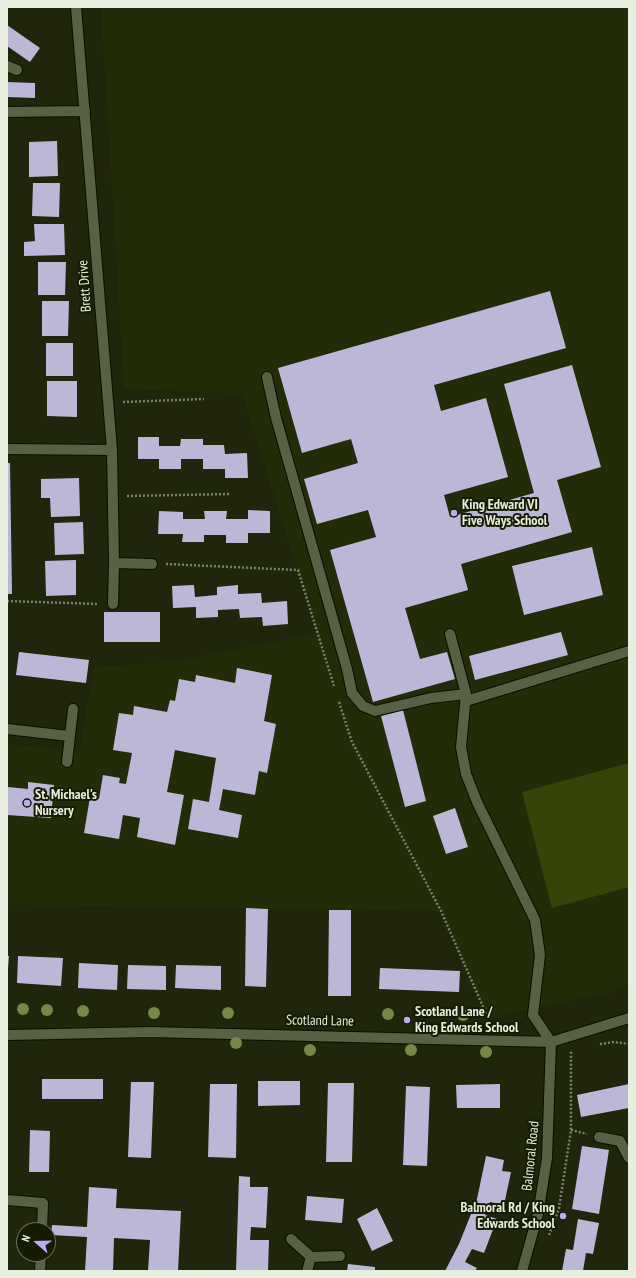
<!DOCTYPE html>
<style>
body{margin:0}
#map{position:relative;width:636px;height:1278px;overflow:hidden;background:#1f260b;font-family:"PT Sans Narrow",sans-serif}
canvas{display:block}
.frame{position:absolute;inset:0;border:8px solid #e8eedd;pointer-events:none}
.north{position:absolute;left:16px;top:1222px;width:40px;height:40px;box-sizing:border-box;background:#151c03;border:1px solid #69705a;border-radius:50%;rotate:290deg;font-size:11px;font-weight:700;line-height:16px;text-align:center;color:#e8eedd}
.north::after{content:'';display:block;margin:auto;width:14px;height:18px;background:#bbaaf6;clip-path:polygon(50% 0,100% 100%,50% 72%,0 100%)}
</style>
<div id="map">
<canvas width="636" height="1278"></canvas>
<div class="frame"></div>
<div class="north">N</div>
</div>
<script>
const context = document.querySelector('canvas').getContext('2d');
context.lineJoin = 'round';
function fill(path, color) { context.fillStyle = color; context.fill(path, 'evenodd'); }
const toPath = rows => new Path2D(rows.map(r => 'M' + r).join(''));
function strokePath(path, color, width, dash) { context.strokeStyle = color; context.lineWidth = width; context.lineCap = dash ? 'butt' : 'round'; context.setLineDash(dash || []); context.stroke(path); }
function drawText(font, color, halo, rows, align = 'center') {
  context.font = font + ' "PT Sans Narrow",sans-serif'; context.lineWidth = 4; context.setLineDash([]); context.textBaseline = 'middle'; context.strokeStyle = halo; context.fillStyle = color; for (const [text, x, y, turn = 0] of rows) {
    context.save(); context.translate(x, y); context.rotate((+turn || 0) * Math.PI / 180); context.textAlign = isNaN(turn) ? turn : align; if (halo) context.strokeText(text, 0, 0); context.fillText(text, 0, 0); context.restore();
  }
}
const built = toPath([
 [101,7,629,7,629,984,612,992,488,1018,441,911,7,905,7,744,79,751,94,667,173,662,317,633,242,394,124,389]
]);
const green = toPath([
 [629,763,629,887,552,908,522,792]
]);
const building = toPath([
 [7,25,40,48,30,62,7,46],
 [7,82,35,83,35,98,7,97],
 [57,141,58,176,29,177,29,142],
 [33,183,60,183,59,217,32,216],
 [34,224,64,224,65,255,24,256,24,242,35,241],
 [38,262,66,262,65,295,38,295],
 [550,291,566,348,434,385,441,411,486,398,508,477,444,495,450,517,534,493,504,384,572,365,601,467,557,480,572,532,461,564,468,590,405,608,420,659,447,652,455,679,373,702,330,550,376,537,368,510,317,524,304,479,358,463,351,439,302,453,278,368],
 [42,301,69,301,68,336,42,336],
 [46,343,73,343,73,376,46,376],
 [47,381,77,381,77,417,47,416],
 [138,437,159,437,159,446,180,446,181,439,203,439,203,445,224,445,225,454,247,453,248,478,225,478,225,469,203,469,203,459,181,459,181,469,159,469,159,459,138,459],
 [7,463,10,463,12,594,7,594],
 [79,478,80,516,51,517,50,498,41,498,41,479],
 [248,510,270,511,270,533,248,533,248,543,226,543,226,535,204,535,204,542,182,542,183,534,158,534,159,511,183,512,183,519,205,519,204,511,227,511,226,519,248,519],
 [83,522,84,554,55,555,54,523],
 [592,547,603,595,524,615,512,566],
 [76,560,76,595,46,596,45,561],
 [194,585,195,597,217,595,217,587,238,585,238,594,261,593,262,603,287,601,288,624,263,626,262,617,240,618,239,609,218,610,218,617,196,618,196,607,173,608,172,586],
 [104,612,160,612,160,642,104,642],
 [561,632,568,655,475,680,469,656],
 [19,652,89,660,86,683,16,675],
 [237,668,272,675,264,721,276,724,267,773,259,771,255,795,223,789,219,810,242,815,238,838,188,829,193,799,209,802,216,758,175,750,167,792,184,795,175,845,137,837,140,818,123,815,119,839,84,833,90,797,99,799,103,775,120,778,119,783,126,784,132,753,113,750,119,713,133,715,134,706,167,712,170,700,175,701,179,679,195,682,196,675,235,683],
 [403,710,426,801,405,807,381,716],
 [28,782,54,785,51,818,7,815,8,787,28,789],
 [455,808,468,847,446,854,433,816],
 [246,908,268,909,266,987,245,986],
 [329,910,351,910,351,996,328,996],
 [7,956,9,956,8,968,7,968],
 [18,956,63,958,61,986,17,983],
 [79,963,118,965,117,990,78,988],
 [128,965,166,966,166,990,127,989],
 [176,965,221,966,221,990,175,988],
 [380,968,460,971,459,992,379,989],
 [42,1079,103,1079,103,1099,42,1099],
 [258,1081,300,1081,300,1105,258,1106],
 [131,1082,154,1082,151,1158,128,1157],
 [328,1083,354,1083,352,1162,326,1162],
 [210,1084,237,1084,236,1158,208,1157],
 [500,1084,500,1108,457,1108,456,1085],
 [629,1084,629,1108,581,1117,577,1095],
 [406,1086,430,1087,427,1166,403,1165],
 [30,1130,50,1131,49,1172,29,1172],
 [582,1146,609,1150,599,1214,572,1209],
 [486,1156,504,1160,502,1171,511,1172,504,1205,490,1202,485,1215,497,1219,484,1253,472,1249,465,1262,477,1268,475,1271,445,1271,459,1244,477,1199],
 [239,1176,250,1177,250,1187,268,1187,266,1228,251,1227,250,1240,269,1240,268,1271,236,1271],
 [89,1187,117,1189,116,1208,181,1211,178,1271,148,1271,150,1240,114,1238,113,1271,85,1271,87,1237,51,1235,52,1225,87,1227],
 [307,1196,344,1199,342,1223,305,1220],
 [377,1208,393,1241,372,1251,357,1219],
 [578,1219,599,1223,593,1254,586,1253,583,1271,562,1271,566,1249,573,1250],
 [348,1264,375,1267,375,1271,347,1271]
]);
const path = toPath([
 [123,402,204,399],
 [127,496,230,494],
 [166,564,298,570,334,686],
 [7,601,98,604],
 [339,702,352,742,441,911,488,1018,488,1027],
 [600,1044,614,1042,629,1044],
 [571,1130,587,1134],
 [549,1235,559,1208,571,1130,571,1051]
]);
const minor = toPath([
 [76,7,112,450,114,563,152,564],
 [7,66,17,70],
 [7,112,85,111],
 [267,377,276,418,347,669,352,693,363,706,375,711,431,698,466,694],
 [7,449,112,450],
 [113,604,114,563],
 [450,634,466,694,461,747,466,774,477,802,535,920,540,955,533,1015,551,1042],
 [466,701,629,651],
 [7,729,69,736],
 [67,762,73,709],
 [7,1035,150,1032,551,1042,629,1018],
 [599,1137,620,1141,629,1158],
 [7,1200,43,1203,42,1230],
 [291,1239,311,1257,340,1256],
 [40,1271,41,1254],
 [307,1271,311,1257],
 [522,1271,538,1214,547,1158,551,1042]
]);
const trees = [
 [23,1009],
 [47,1010],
 [83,1011],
 [154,1013],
 [228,1013],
 [388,1014],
 [463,1015],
 [236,1043],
 [310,1050],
 [411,1050],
 [486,1052]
];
const markers = [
 [454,513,4,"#bbaaf6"],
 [27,803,4,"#bbaaf6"],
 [407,1020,4,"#bbaaf6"],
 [563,1216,4,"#bbaaf6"]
];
const streetNames = [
 ["Brett Drive",85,286,-94],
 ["Scotland Lane",320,1021,1],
 ["Balmoral Road",531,1156,-84]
];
const poiNames = [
 ["King Edward VI",462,505],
 ["Five Ways School",462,521],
 ["St. Michael's",35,795],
 ["Nursery",35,811],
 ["Scotland Lane /",415,1012],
 ["King Edwards School",415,1028],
 ["Balmoral Rd / King",555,1208,"right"],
 ["Edwards School",555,1224,"right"]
];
fill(built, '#232c09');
fill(green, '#354407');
fill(building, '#bdb7d7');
strokePath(minor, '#090f00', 12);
strokePath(path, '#7b826c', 2.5, [2, 2]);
strokePath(minor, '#586144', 10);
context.fillStyle = '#758847';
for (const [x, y] of trees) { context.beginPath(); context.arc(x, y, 6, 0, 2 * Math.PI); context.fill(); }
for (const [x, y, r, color] of markers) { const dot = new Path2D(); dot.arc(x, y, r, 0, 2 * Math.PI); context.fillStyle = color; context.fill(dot); strokePath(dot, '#151c03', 1.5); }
drawText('14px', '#e8eedd', '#151c03', streetNames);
drawText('bold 14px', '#e8eedd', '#151c03', poiNames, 'left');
</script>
